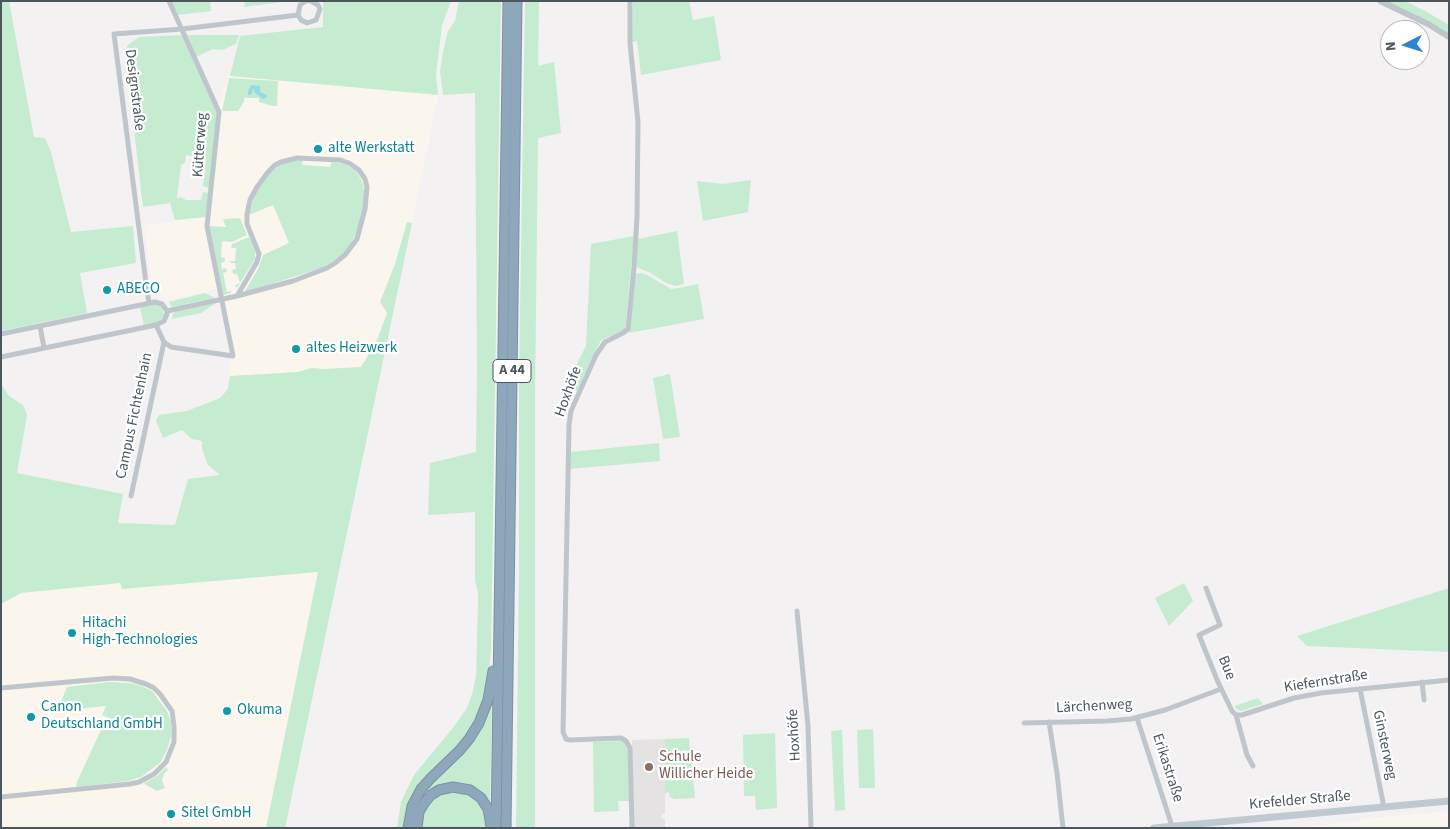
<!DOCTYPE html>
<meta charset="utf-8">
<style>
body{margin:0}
#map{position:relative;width:1450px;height:829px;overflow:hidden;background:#f3f1f1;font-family:"Source Sans 3",sans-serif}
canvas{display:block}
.frame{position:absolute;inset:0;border:2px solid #4b565d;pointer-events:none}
.north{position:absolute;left:1380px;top:20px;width:50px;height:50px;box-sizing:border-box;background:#fff;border:1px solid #b7bbbe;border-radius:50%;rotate:265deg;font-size:14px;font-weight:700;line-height:20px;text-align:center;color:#4b565d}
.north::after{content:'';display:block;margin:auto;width:18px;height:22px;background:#2c83d3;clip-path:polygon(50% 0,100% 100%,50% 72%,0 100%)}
</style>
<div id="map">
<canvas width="1450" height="829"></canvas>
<div class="frame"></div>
<div class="north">N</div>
</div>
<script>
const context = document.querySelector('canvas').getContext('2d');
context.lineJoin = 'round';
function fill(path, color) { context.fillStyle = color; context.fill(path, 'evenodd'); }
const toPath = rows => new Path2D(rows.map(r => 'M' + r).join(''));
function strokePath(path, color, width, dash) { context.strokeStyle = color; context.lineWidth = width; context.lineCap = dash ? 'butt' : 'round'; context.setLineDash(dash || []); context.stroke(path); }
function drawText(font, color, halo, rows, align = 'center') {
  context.font = font + ' "Source Sans 3",sans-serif'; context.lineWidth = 4.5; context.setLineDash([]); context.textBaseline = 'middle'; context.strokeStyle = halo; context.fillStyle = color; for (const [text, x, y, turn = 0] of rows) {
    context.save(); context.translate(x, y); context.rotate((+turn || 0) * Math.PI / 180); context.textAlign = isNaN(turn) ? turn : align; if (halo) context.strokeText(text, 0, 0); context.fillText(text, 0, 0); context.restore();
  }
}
const commercial = toPath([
 [228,76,312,83,438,95,412,223,407,222,395,264,380,302,387,313,377,340,361,367,324,369,311,368,298,372,230,376,230,352,219,294,208,195,216,114],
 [205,217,205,225,217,289,171,299,166,299,158,296,154,296,153,290,152,291,144,225],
 [318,572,266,828,1,828,1,604,21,593,121,583,122,589],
 [1449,811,1449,828,1290,828,1360,821,1360,819]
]);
const education = toPath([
 [665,739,665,814,662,814,662,819,665,819,665,828,634,828,632,740]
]);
const green = toPath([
 [1,1,9,1,34,137,45,138,51,152,71,232,133,226,136,263,80,273,87,313,1,331],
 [171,1,210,1,211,11,178,15],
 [245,1,290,1,244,7],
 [323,1,451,1,442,25,436,75,438,95,230,76,240,36,323,27],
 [459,1,501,1,491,650,488,681,482,705,474,724,465,738,408,806,404,820,404,828,397,828,401,802,408,787,414,775,452,729,467,708,473,691,476,676,478,606,478,592,475,581,475,512,428,515,430,463,476,452,477,367,475,93,443,95,440,71,443,52,448,31,455,21],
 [525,1,539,1,538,66,554,62,561,133,538,138,535,396,535,828,516,828,519,570,519,375],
 [633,1,689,1,693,20,714,16,721,60,641,75,637,41,632,42],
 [1386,1,1405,1,1427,12,1449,25,1449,35],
 [183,35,217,111,209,188,203,186,206,159,186,155,185,163,181,165,177,198,181,197,186,200,201,200,203,192,209,193,205,217,175,220,170,203,143,207,125,52,128,45,139,37],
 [187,35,239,35,236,44,222,50,213,49,196,57],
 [229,78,278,81,277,106,273,106,259,102,259,98,244,98,244,102,238,111,222,111],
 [293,160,303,160,302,165,330,167,332,162,339,163,345,164,356,171,362,181,365,192,363,210,356,234,351,243,343,254,324,267,247,292,245,291,258,269,263,255,289,243,273,205,249,215,253,200,260,185,273,170,284,162],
 [751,180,748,212,703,221,697,181,723,184],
 [240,218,247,235,232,242,222,241,221,257,225,258,225,261,221,263,222,269,226,268,227,272,223,273,227,292,231,291,231,293,223,295,209,226,226,227,223,219],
 [407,222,412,223,285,828,266,828,318,572,122,589,120,583,21,593,1,604,1,384,9,396,23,405,27,415,17,473,123,494,118,523,175,525,188,479,220,475,208,465,202,449,202,441,192,439,182,430,163,438,156,421,159,415,187,411,220,398,228,389,230,376,298,372,311,368,324,369,361,367,377,340,387,313,380,302,395,264],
 [677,231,684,284,676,286,666,283,651,273,638,268,635,264,638,239],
 [634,236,625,330,601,340,590,362,577,391,571,391,576,365,586,346,591,244],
 [249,237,255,251,255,259,237,288,235,285,240,283,237,274,233,274,232,270,236,269,235,263,231,263,230,261,235,261,236,248,231,248,232,244],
 [641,273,647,275,671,289,679,288,698,284,704,319,629,333,634,274],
 [205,293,215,298,172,307,169,302],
 [216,303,201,313,172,319,173,313,177,311],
 [153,305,157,305,162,308,164,315,163,317,157,323,144,326,140,307],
 [670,374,680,437,663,439,653,378],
 [659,443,660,461,570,469,570,452],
 [1184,583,1193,601,1169,626,1155,598],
 [1449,588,1449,652,1307,646,1297,636],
 [109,682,130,683,142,686,152,691,167,711,171,722,171,737,167,750,160,763,141,777,128,781,77,787,76,784,107,717,102,715,106,706,57,711,67,687],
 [492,697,490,809,467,787,428,796,415,828,413,828,414,813,417,803,429,784,461,752],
 [1258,698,1263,704,1241,711,1236,709,1235,706],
 [873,729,875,788,859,788,857,730],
 [842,730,845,810,835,811,831,731],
 [775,733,777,808,756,810,755,796,744,796,743,735],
 [689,738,695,798,674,799,669,796,670,794,667,792,665,794,665,739],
 [621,741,625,743,628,751,629,801,618,801,619,811,594,812,593,742],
 [166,767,168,770,164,774,162,781,165,788,157,791,146,785,144,783,157,776],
 [454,791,465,792,481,804,485,813,488,828,420,828,423,811,428,804,436,796,444,793]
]);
const water = toPath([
 [251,85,260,86,260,92,267,95,266,98,263,99,258,95,255,93,253,88,252,94,248,95,248,91]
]);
const minor = toPath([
 [630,1,630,43,638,122,637,217,634,267,628,329,623,333,605,342,596,355,571,411,569,425,563,732,566,739,570,740,621,738,626,741,630,748,632,828],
 [298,15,301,20,307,23,316,20,320,9,318,5,311,1],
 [298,15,300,5,304,2,307,1],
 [149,303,146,283,114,34,182,29,298,15],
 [167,311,237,296,293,281,327,268,335,263,345,255,357,239,365,209,367,187,365,179,359,170,349,163,340,160,297,158,281,162,275,165,268,172,257,187,250,200,247,214,247,224,259,254,257,262,237,296],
 [40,326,44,348],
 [1,334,155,302,162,304,167,311,167,314,164,321,156,325,1,357],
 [164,342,171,347,233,356,207,226,219,112,169,1],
 [131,496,164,342,156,325],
 [1206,588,1220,625,1199,635,1218,682,1232,711,1236,715,1247,755,1253,766],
 [797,611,808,726,811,828],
 [1422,682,1424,700],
 [1,688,113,678,130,679,146,684,154,688,160,694,172,711,174,726,174,742,166,762,154,774,139,782,130,784,1,797],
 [1360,689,1383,802,1382,807],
 [1236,715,1242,715,1294,698,1321,693,1449,680],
 [1137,718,1172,826],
 [1049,722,1057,773,1063,828],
 [1024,723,1107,721,1131,719,1165,710,1221,689]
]);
const tertiary = toPath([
 [1380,1,1428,24,1449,37]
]);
const secondary = toPath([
 [1154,828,1449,801]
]);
const motorway = toPath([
 [408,828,412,806,421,789,431,778,460,750,469,739,479,723,488,700,493,671],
 [417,828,419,812,425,802,431,795,439,790,453,787,470,790,481,798,488,809,491,826],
 [496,828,508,1],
 [506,828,517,1]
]);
const markers = [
 [318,149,5,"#0f9aa8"],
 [107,290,5,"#0f9aa8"],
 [296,349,5,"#0f9aa8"],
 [72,633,5,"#0f9aa8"],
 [227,711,5,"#0f9aa8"],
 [31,717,5,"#0f9aa8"],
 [649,767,5,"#8d6e63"],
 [171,814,5,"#0f9aa8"]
];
const shields = [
 [512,371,38]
];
const shieldNames = [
 ["A 44",512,371]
];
const streetNames = [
 ["Designstraße",134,90,83],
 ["Kütterweg",201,145,-86],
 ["Hoxhöfe",569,392,-70],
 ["Campus Fichtenhain",135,416,-78],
 ["Bue",1226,668,68],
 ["Kiefernstraße",1326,682,-9],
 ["Lärchenweg",1094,707,-3],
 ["Hoxhöfe",795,735,-93],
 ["Ginsterweg",1384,745,78],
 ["Erikastraße",1167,768,72],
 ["Krefelder Straße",1300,801,-5]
];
const cultureNames = [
 ["alte Werkstatt",328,149],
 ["ABECO",117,290],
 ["altes Heizwerk",306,349],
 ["Hitachi",82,624],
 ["High-Technologies",82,641],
 ["Canon",41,708],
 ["Deutschland GmbH",41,725],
 ["Okuma",237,711],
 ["Sitel GmbH",181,814]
];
const educationNames = [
 ["Schule",659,758],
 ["Willicher Heide",659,775]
];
fill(commercial, '#fbf6ed');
fill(education, '#e4e2e2');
fill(green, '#c5ecd0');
fill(water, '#96dbe4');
strokePath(motorway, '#7992a6', 11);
strokePath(minor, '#bec6cc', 5);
strokePath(tertiary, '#bec6cc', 6);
strokePath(secondary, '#bfc9d0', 7);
strokePath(motorway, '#8ea7ba', 9);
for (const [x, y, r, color] of markers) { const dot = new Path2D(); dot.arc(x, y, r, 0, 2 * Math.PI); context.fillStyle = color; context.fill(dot); strokePath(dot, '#fff', 2); }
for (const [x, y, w] of shields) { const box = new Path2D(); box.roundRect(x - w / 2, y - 11.5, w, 23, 4); context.fillStyle = '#fff'; context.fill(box); strokePath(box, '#4b565d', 1); }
drawText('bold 14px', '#4b565d', null, shieldNames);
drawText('15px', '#4b565d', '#fff', streetNames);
drawText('15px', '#0d838f', '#fff', cultureNames, 'left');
drawText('15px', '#785e54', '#fff', educationNames, 'left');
</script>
